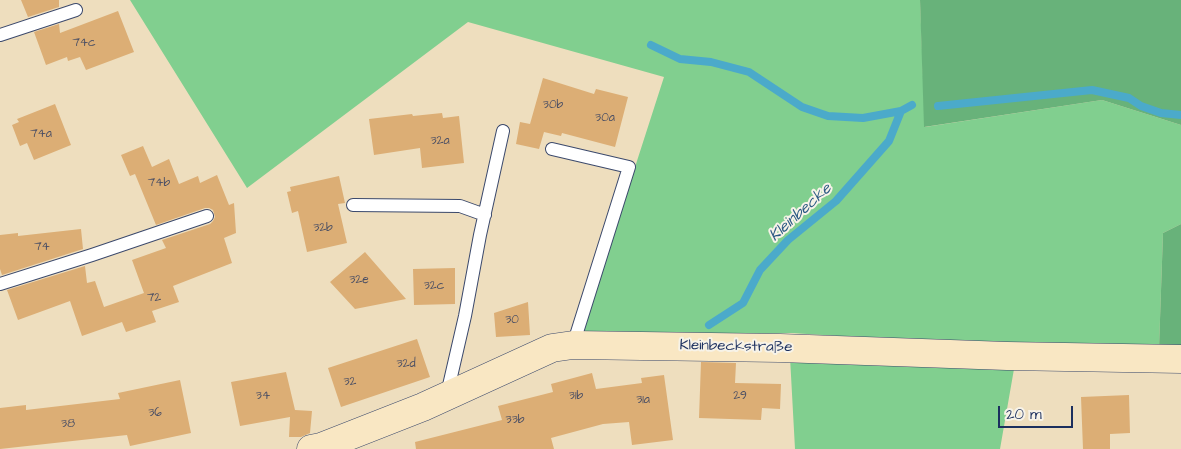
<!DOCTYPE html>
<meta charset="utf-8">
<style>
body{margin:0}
#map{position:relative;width:1181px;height:449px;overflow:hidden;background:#eedebe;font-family:"Architects Daughter",sans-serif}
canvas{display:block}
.scale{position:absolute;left:998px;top:406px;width:75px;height:22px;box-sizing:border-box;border:2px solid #1b2f5e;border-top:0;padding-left:6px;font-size:15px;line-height:18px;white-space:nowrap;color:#1b2f5e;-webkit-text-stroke:4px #f7f3e8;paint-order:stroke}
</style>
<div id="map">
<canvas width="1181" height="449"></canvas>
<div class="scale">20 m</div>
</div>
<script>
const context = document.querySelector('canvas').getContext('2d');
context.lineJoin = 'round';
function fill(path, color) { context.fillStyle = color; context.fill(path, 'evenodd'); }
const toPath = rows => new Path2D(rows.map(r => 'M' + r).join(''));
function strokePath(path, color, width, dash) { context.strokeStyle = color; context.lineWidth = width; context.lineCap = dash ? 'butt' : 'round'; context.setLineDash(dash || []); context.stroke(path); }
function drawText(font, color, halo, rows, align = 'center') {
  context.font = font + ' "Architects Daughter",sans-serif'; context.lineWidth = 4; context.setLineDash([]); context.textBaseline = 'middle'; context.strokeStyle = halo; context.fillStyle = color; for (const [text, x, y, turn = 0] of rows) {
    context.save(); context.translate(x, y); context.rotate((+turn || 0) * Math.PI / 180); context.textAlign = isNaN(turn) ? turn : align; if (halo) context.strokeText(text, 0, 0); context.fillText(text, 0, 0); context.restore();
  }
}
const green = toPath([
 [130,0,920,0,925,127,1102,100,1181,125,1181,224,1163,233,1159,348,1016,347,791,333,580,338,664,77,468,22,247,188],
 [790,357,1014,369,1000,449,795,449]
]);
const forest = toPath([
 [920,0,1181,0,1181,125,1102,100,924,127],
 [1181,224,1181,349,1159,348,1163,233]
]);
const stream = toPath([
 [651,45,680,59,711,62,749,72,802,107,828,116,863,118,901,111,912,105],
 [938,106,1092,90,1129,98,1141,106,1161,113,1181,115],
 [709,325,743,303,760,270,788,240,836,201,889,141,901,111]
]);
const building = toPath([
 [21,0,59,0,59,7,28,17],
 [118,11,134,52,86,70,80,57,68,61,67,57,46,65,34,32,59,24,60,33],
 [543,78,594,94,596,89,628,97,615,147,562,133,561,136,544,132,539,149,516,144,520,122,530,124],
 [55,104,71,145,34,160,27,143,20,146,12,125,19,122,17,119],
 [442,113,443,118,459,116,464,163,422,168,420,148,374,155,369,119,412,114,413,116],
 [143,146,152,167,169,159,179,184,198,176,200,183,217,175,229,205,234,203,236,233,224,238,232,263,173,286,179,302,152,311,156,322,126,332,122,322,82,336,70,301,18,320,7,290,85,266,87,283,95,281,104,307,144,293,132,260,166,248,162,240,210,224,213,221,215,217,213,210,209,208,205,208,156,225,135,174,130,176,121,155],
 [339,176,345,203,338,204,347,243,307,252,298,211,292,213,287,192,291,191,290,187],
 [81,229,83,249,2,275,0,269,0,235,18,233,18,236],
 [365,252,406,299,355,309,330,282],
 [455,268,455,304,414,305,413,269],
 [528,302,530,335,496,337,494,313],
 [417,339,430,377,341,407,328,368],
 [701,362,736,363,735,383,781,384,780,409,762,408,761,420,699,418],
 [286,372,295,410,312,411,310,433,301,437,289,437,290,417,240,426,231,382],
 [592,373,596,389,642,383,641,378,664,375,673,440,632,445,629,422,603,424,551,438,554,449,416,449,415,442,502,420,498,406,553,392,551,384],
 [180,380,191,433,130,446,127,435,0,449,0,408,26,405,26,410,120,399,118,393],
 [1129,395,1130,433,1110,434,1110,449,1083,449,1081,397]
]);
const lane = toPath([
 [0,35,76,10],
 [552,149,629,167,573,345],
 [353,205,460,206,485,215],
 [0,284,92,255,207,216],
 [447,394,465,316,480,235,503,131]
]);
const secondary = toPath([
 [311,449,321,447,423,407,552,348,573,345,780,348,1007,356,1181,359]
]);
const numberNames = [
 ["74c",84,43],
 ["30b",553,105],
 ["30a",605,118],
 ["74a",41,134],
 ["32a",440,141],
 ["74b",159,183],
 ["32b",323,228],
 ["74",42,247],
 ["32e",359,280],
 ["32c",434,286],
 ["72",154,298],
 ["30",512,320],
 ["32d",406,364],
 ["32",350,382],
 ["34",263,396],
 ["31b",576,396],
 ["29",740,396],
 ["31a",643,400],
 ["36",155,413],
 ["33b",515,420],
 ["38",68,424]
];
const streetNames = [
 ["Kleinbeckstraße",736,347,1]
];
const waterNames = [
 ["Kleinbecke",801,213,-42]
];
fill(green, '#81cf8f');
fill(forest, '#68b27a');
strokePath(stream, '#4baaca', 8);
fill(building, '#dcae75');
strokePath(lane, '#3b496c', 14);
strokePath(secondary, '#3b496c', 29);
strokePath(lane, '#fff', 12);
strokePath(secondary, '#f9e7c3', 28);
drawText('12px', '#4b4f64', null, numberNames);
drawText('15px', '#1b2f5e', '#f7f3e8', streetNames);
drawText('italic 16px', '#2c5a84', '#f7f3e8', waterNames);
</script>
